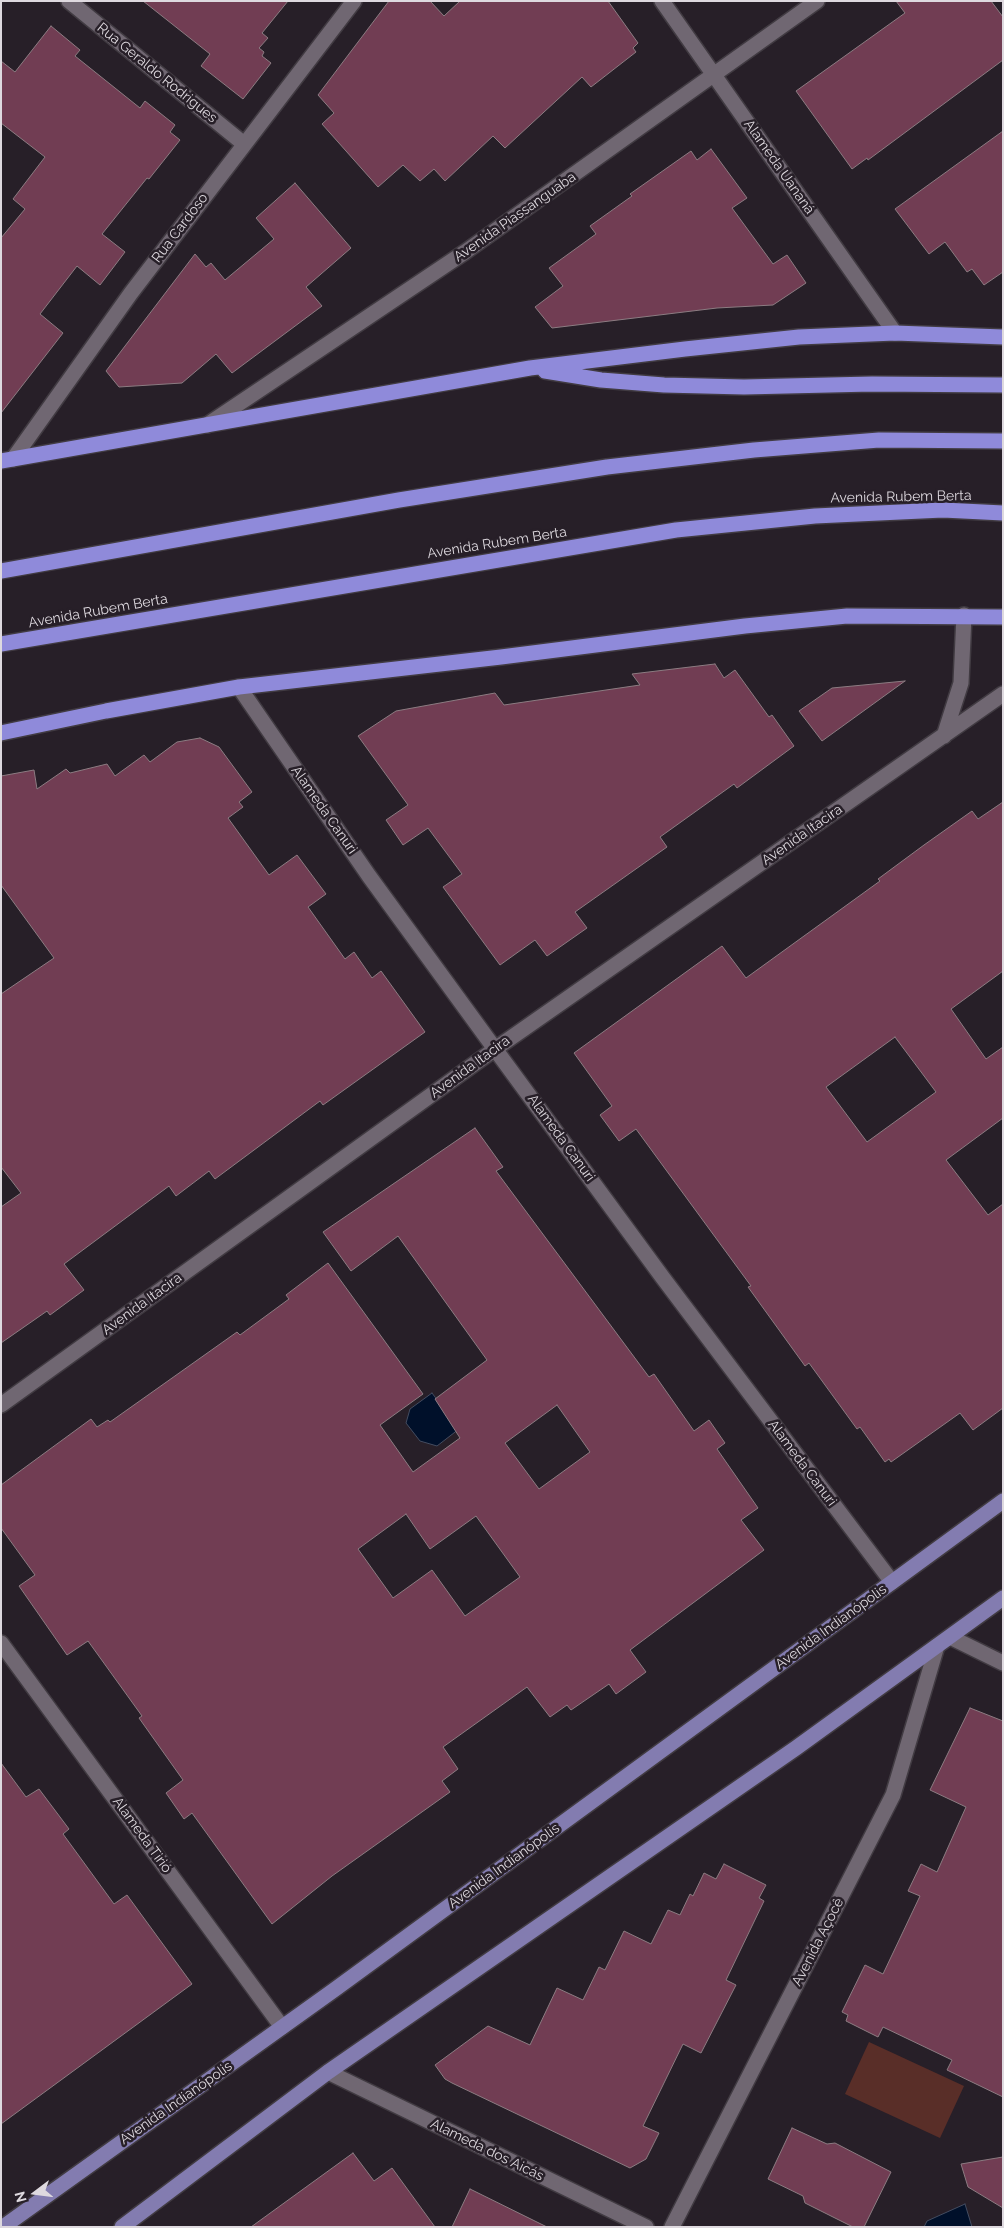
<!DOCTYPE html>
<meta charset="utf-8">
<style>
body{margin:0}
#map{position:relative;width:1004px;height:2228px;overflow:hidden;background:#271f28;font-family:Raleway,sans-serif}
canvas{display:block}
.frame{position:absolute;inset:0;border:2px solid #ded9df;pointer-events:none}
.north{position:absolute;left:10px;top:2168px;width:50px;height:50px;-webkit-text-stroke:4px #271f28;paint-order:stroke;rotate:255deg;font-size:14px;font-weight:700;line-height:20px;text-align:center;color:#ded9df}
.north::after{content:'';display:block;margin:auto;width:18px;height:22px;background:#ded9df;clip-path:polygon(50% 0,100% 100%,50% 72%,0 100%)}
</style>
<div id="map">
<canvas width="1004" height="2228"></canvas>
<div class="frame"></div>
<div class="north">N</div>
</div>
<script>
const context = document.querySelector('canvas').getContext('2d');
context.lineJoin = 'round';
function fill(path, color) { context.fillStyle = color; context.fill(path, 'evenodd'); }
const toPath = rows => new Path2D(rows.map(r => 'M' + r).join(''));
function strokePath(path, color, width, dash) { context.strokeStyle = color; context.lineWidth = width; context.lineCap = dash ? 'butt' : 'round'; context.setLineDash(dash || []); context.stroke(path); }
function drawText(font, color, halo, rows, align = 'center') {
  context.font = font + ' Raleway,sans-serif'; context.lineWidth = 5; context.setLineDash([]); context.textBaseline = 'middle'; context.strokeStyle = halo; context.fillStyle = color; for (const [text, x, y, turn = 0] of rows) {
    context.save(); context.translate(x, y); context.rotate((+turn || 0) * Math.PI / 180); context.textAlign = isNaN(turn) ? turn : align; if (halo) context.strokeText(text, 0, 0); context.fillText(text, 0, 0); context.restore();
  }
}
const green = toPath([
 [869,2042,964,2086,940,2138,845,2094]
]);
const water = toPath([
 [432,1393,459,1429,437,1446,420,1441,406,1423,410,1409,432,1393],
 [965,2204,972,2227,924,2227,927,2221,965,2204]
]);
const building = toPath([
 [143,1,288,1,262,33,268,38,259,48,264,52,262,56,271,63,243,99,201,66,210,54,143,1],
 [389,1,430,1,444,16,460,1,608,1,638,43,633,48,636,52,591,87,582,77,505,148,493,136,445,181,434,169,420,181,403,165,378,187,322,124,334,113,318,95,389,1],
 [896,1,991,1,1003,17,1003,60,868,160,867,158,852,169,796,91,905,13,896,1],
 [51,26,80,50,75,56,140,108,145,101,175,125,170,132,180,140,149,179,147,178,102,234,125,252,100,285,77,266,40,314,63,333,1,413,1,238,25,209,13,199,45,157,1,123,1,61,15,72,51,26],
 [1003,131,1003,272,984,285,972,269,967,272,945,242,929,254,895,209,1003,131],
 [711,149,747,198,732,208,773,264,787,255,806,283,773,305,717,308,552,328,535,307,563,286,549,268,596,234,590,226,632,196,630,194,691,151,697,160,711,149],
 [295,183,351,248,306,287,322,306,232,373,216,354,182,383,119,387,106,371,195,254,206,267,211,263,225,280,274,239,256,218,295,183],
 [715,664,724,678,735,670,769,717,772,715,794,746,737,788,734,784,660,837,667,847,575,912,587,928,547,956,535,940,500,965,443,887,462,874,428,828,403,845,386,820,408,805,358,736,396,711,495,693,504,705,640,685,632,674,715,664],
 [905,681,822,741,799,711,832,688,905,681],
 [200,738,219,747,252,792,239,802,243,807,228,818,269,875,297,855,326,894,308,907,345,959,354,952,372,978,381,971,425,1032,323,1105,320,1101,215,1179,209,1171,176,1196,169,1186,64,1264,84,1290,50,1315,47,1311,1,1343,1,1207,21,1193,1,1167,1,994,54,958,1,885,1,776,34,770,37,789,66,769,70,773,107,764,115,776,144,755,150,762,177,742,200,738],
 [1003,802,1003,971,951,1009,986,1059,1003,1047,1003,1118,946,1160,988,1215,1003,1204,1003,1408,973,1430,960,1413,891,1462,889,1459,885,1462,860,1427,857,1429,809,1363,805,1366,748,1287,751,1286,636,1129,619,1141,600,1115,612,1106,574,1053,722,946,746,978,880,881,878,879,924,845,972,811,978,819,1003,802],
 [895,1037,936,1092,867,1142,826,1087,895,1037],
 [475,1128,503,1167,496,1171,649,1377,654,1374,694,1431,709,1420,725,1443,717,1449,758,1508,741,1520,764,1550,630,1650,646,1672,616,1694,609,1684,571,1710,567,1705,550,1717,527,1687,443,1747,458,1769,442,1781,450,1792,332,1876,272,1924,192,1813,184,1819,166,1793,183,1780,139,1718,142,1716,88,1641,67,1655,19,1586,35,1575,1,1528,1,1485,91,1419,97,1427,108,1420,110,1422,237,1332,240,1335,289,1299,286,1295,328,1263,423,1394,380,1425,413,1472,460,1438,435,1399,487,1360,398,1236,351,1271,323,1232,475,1128],
 [557,1405,590,1452,539,1489,505,1443,557,1405],
 [406,1514,430,1549,476,1516,520,1577,465,1616,432,1570,393,1598,358,1549,406,1514],
 [970,1708,1003,1721,1003,2097,947,2070,952,2060,883,2027,878,2037,846,2021,848,2015,842,2012,865,1965,883,1974,920,1896,908,1891,921,1864,937,1872,966,1807,930,1790,970,1708],
 [1,1763,26,1797,39,1789,69,1829,63,1834,114,1904,127,1895,192,1984,1,2124,1,1763],
 [724,1864,766,1885,759,1898,764,1901,726,1980,736,1985,701,2053,683,2044,643,2126,659,2133,646,2159,630,2168,452,2083,445,2079,435,2065,488,2026,530,2045,557,1988,583,2000,599,1967,605,1970,624,1931,651,1944,668,1910,680,1915,690,1894,693,1896,704,1873,716,1879,724,1864],
 [792,2128,827,2144,835,2143,891,2172,864,2227,853,2227,805,2203,803,2196,768,2179,792,2128],
 [353,2153,374,2181,392,2168,435,2227,251,2227,353,2153],
 [1003,2157,1003,2208,968,2187,961,2164,1003,2157],
 [470,2189,547,2227,452,2227,470,2189]
]);
const street = toPath([
 [69,1,244,144],
 [662,1,895,333],
 [207,425,465,252,817,1],
 [13,459,131,293,354,1],
 [239,687,369,876,495,1049,663,1278,892,1582],
 [944,736,961,683,964,615],
 [1,1405,495,1049,1003,694],
 [950,1637,1003,1663],
 [1,1643,282,2027],
 [328,2072,646,2227],
 [672,2227,893,1795,937,1646]
]);
const primary = toPath([
 [3,2227,334,1990,1003,1501],
 [122,2227,328,2072,796,1748,1003,1598]
]);
const highway = toPath([
 [545,371,601,380,664,385,744,387,872,384,1003,385],
 [1,461,530,368,685,349,799,337,895,333,1003,337],
 [1,571,399,500,607,467,754,450,879,440,1003,441],
 [1,644,676,530,815,516,943,510,1003,513],
 [1,733,106,711,239,687,501,657,745,626,847,616,1003,617]
]);
const streetNames = [
 ["Rua Geraldo Rodrigues",157,73,39],
 ["Alameda Uananá",779,167,55],
 ["Avenida Piassanguaba",515,217,-35],
 ["Rua Cardoso",180,228,-53],
 ["Avenida Rubem Berta",901,497,-1],
 ["Avenida Rubem Berta",497,543,-9],
 ["Avenida Rubem Berta",98,611,-10],
 ["Alameda Canuri",324,810,55],
 ["Avenida Itacira",802,835,-35],
 ["Avenida Itacira",470,1067,-36],
 ["Alameda Canuri",561,1138,54],
 ["Avenida Itacira",142,1304,-36],
 ["Alameda Canuri",802,1463,53],
 ["Avenida Indianópolis",831,1627,-36],
 ["Alameda Tirió",142,1835,54],
 ["Avenida Indianópolis",504,1866,-36],
 ["Avenida Açocê",818,1942,-63],
 ["Avenida Indianópolis",176,2103,-35],
 ["Alameda dos Aicás",487,2150,26]
];
fill(green, '#592e28');
fill(water, '#00102a');
strokePath(water, '#434c60', 1);
fill(building, '#713d53');
strokePath(building, '#8c7c82', 1);
strokePath(street, '#413b42', 18);
strokePath(primary, '#413b42', 18);
strokePath(highway, '#413b42', 18);
strokePath(street, '#706772', 15);
strokePath(primary, '#837cb0', 15);
strokePath(highway, '#8f8ada', 15);
drawText('14px', '#ded9df', '#271f28', streetNames);
</script>
